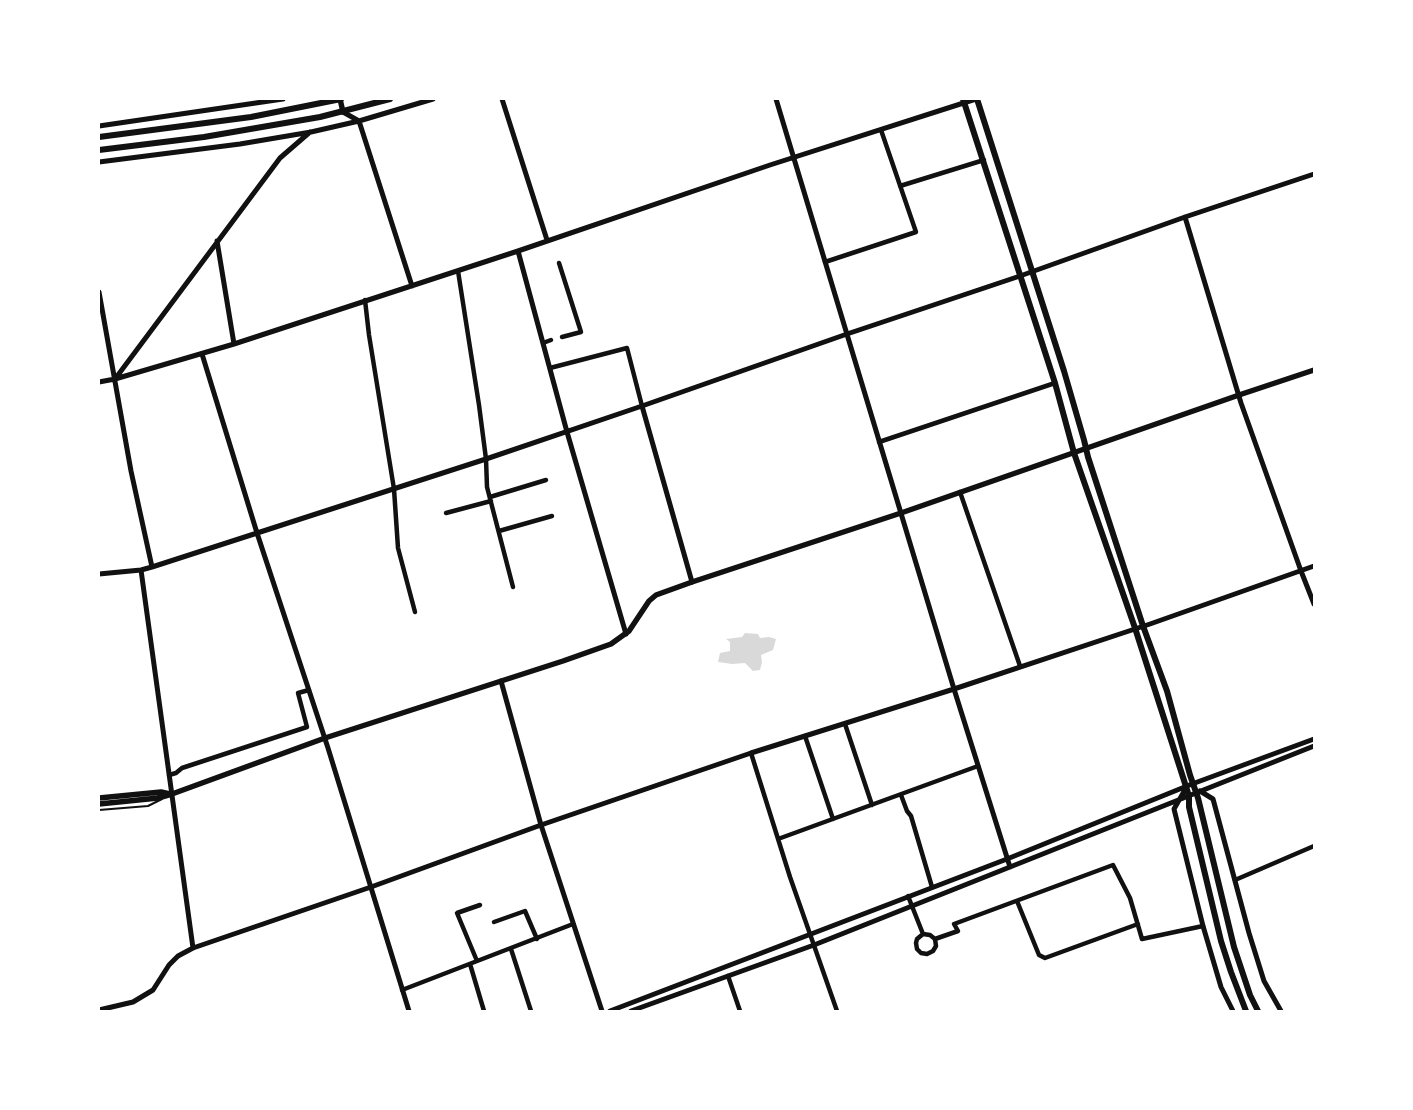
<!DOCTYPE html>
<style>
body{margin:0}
#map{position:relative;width:1413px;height:1110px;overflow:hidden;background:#fff;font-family:"Noto Sans",sans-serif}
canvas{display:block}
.frame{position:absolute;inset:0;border:100px solid #fff;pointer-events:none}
</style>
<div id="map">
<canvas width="1413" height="1110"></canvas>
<div class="frame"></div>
</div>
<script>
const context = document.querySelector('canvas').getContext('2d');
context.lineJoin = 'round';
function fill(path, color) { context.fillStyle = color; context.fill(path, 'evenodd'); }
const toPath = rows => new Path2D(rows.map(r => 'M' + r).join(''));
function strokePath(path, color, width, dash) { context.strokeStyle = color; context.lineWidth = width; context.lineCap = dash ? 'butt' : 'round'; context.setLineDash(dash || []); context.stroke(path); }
const water = toPath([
 [745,633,758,634,760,638,769,637,776,639,773,650,761,655,762,662,760,670,753,671,745,663,732,664,718,662,720,653,730,651,730,642,726,639,742,637]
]);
const service = toPath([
 [99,810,148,806,162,799]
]);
const minor = toPath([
 [900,186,984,160],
 [825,262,916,232,881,130],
 [559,263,581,332,562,337],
 [458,271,479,405,486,459,487,487,513,587],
 [365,300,369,335,394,489,398,548,415,612],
 [543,343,551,340],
 [550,368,627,348,642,406],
 [879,442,1055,383],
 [960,492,1020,666],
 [490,497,546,480],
 [446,513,491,501],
 [499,531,552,516],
 [845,724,872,805],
 [805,736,833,819],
 [751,753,790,877,837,1011],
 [169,775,176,773,182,768,307,727,298,693,309,690],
 [901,795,907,811,911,816,932,887],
 [778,839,978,766],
 [1235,880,1314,846],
 [908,896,923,934,917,939,916,943,917,949,921,953,927,954,933,951,936,946,935,939,930,935,923,934],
 [1017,901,1039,955,1045,958,1138,924],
 [494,922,525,911,537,939],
 [935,939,958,931,954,924,1113,865,1130,898,1142,939,1203,926],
 [511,949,531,1011],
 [477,961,457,913,480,905],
 [470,964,484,1011],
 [728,976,740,1011],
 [402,990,573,924]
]);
const tertiary = toPath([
 [502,99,547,240],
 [776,99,954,689,1010,867],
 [343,112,359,121,412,286],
 [99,126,283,99],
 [99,162,240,144,311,132,359,121,433,99],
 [1185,217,1241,403,1301,571,1314,604],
 [217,241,234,344],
 [518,251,567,432,626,634],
 [99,292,131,471,152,567],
 [202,354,257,533,328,748,409,1011],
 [115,379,280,158,310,132],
 [99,382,115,379,234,344,518,251,770,165,976,99],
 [642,406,692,582],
 [141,570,193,948],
 [99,574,141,570,152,567,486,459,642,406,847,334,1020,276,1185,217,1314,174],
 [501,681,541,825,602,1011],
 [1186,788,1174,809,1203,926,1221,987,1233,1011],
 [1200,791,1213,799,1249,933,1264,981,1281,1011],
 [99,1010,133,1002,153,990,169,965,178,956,193,948,371,887,541,825,751,753,954,689,1150,624,1314,566],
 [610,1011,1007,859,1192,784,1314,739],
 [631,1011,814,945,1314,746]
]);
const secondary = toPath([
 [340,99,343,112],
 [99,798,161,792,170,794],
 [99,804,158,798,172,794,325,738,563,661,611,644,629,631,649,601,656,595,692,582,901,513,1239,395,1314,370]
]);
const primary = toPath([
 [963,99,1055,383,1074,453,1135,628,1189,796,1189,807,1221,941,1231,972,1246,1011],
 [977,99,1064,371,1084,440,1088,457,1143,626,1167,691,1190,775,1198,798,1234,947,1250,995,1258,1011],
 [99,137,251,117,341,99],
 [99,150,204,137,320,117,390,99]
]);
fill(water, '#d9d9d9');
strokePath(service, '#111', 2);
strokePath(minor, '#111', 4.5);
strokePath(tertiary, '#111', 5);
strokePath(secondary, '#111', 5.5);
strokePath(primary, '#111', 6);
</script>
